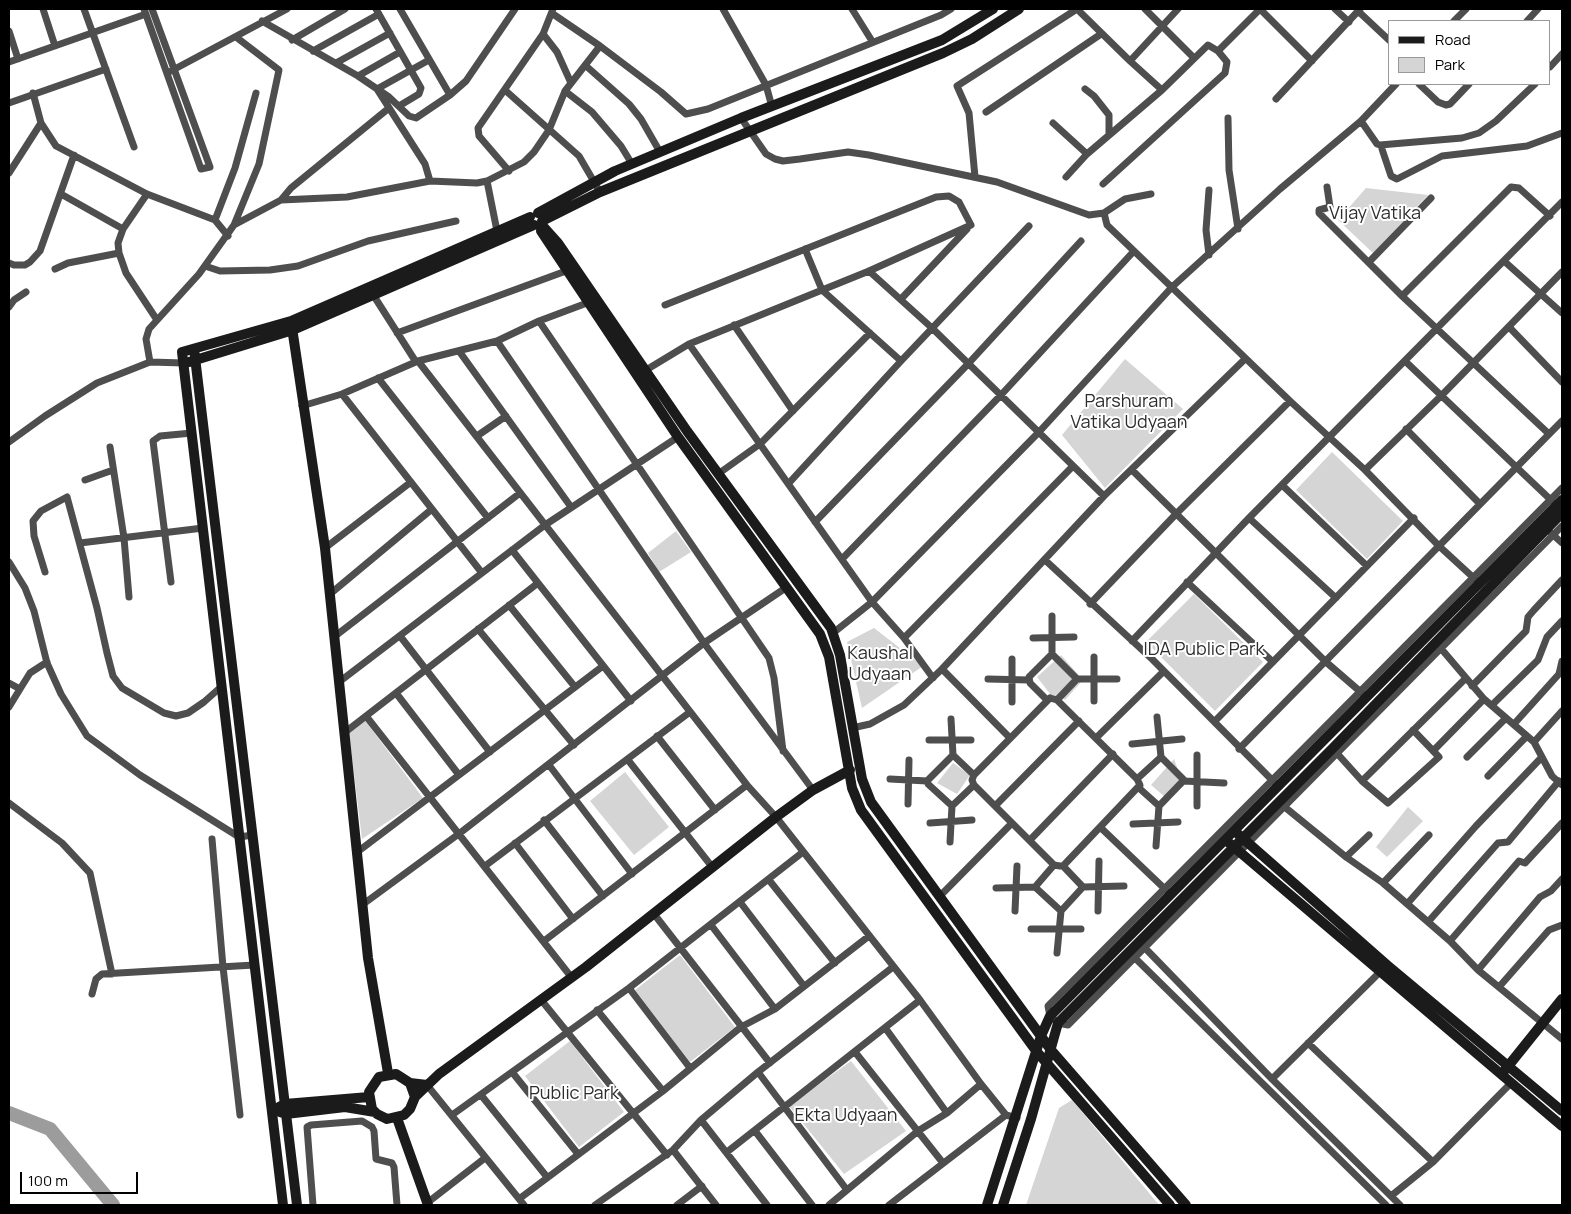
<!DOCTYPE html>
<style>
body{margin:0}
#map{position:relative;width:1571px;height:1214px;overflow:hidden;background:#fff;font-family:Manrope,sans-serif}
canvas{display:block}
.frame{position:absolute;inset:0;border:10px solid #000;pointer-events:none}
.legend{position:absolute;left:1388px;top:20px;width:162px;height:65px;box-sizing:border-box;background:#fff;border:1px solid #999;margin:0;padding:6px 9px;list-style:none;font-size:15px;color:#000}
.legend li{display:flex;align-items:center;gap:10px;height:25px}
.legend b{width:25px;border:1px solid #999}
.scale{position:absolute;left:20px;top:1172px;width:118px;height:22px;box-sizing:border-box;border:2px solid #000;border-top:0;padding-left:6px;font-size:15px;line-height:18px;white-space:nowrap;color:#000;-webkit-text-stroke:4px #fff;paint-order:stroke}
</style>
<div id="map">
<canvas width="1571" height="1214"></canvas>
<div class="frame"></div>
<ul class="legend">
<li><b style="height:6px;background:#1b1b1b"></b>Road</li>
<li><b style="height:14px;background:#d5d5d5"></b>Park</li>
</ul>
<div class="scale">100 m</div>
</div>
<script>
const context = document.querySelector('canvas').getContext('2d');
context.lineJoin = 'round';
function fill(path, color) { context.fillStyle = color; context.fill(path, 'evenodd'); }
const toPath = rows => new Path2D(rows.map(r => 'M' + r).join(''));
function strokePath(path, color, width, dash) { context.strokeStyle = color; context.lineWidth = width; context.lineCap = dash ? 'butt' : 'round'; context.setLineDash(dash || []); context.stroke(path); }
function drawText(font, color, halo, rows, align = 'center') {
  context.font = font + ' Manrope,sans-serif'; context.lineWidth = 4; context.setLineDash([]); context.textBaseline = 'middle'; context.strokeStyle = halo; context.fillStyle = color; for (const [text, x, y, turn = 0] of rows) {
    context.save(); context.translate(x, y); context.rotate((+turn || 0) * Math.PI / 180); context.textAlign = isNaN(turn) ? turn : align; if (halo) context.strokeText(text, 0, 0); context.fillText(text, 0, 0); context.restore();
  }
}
const green = toPath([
 [1366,188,1428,195,1373,253,1338,220],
 [1125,359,1183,409,1105,488,1062,435],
 [1332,452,1403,521,1367,559,1296,490],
 [676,531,691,552,659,572,648,553],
 [1194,594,1263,662,1215,711,1146,642],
 [874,628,923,666,862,708,847,642],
 [1061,655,1083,680,1065,700,1059,694,1054,699,1037,677],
 [364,719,423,798,362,839,349,733],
 [1174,759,1184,786,1165,797,1151,785],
 [953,763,970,775,957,794,937,783],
 [625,772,669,827,634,855,590,801],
 [1408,807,1423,821,1387,857,1376,847],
 [680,955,735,1027,690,1062,635,990],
 [570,1041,624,1112,579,1147,525,1076],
 [851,1061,906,1131,844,1174,789,1106],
 [1072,1100,1159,1205,1026,1205,1059,1108]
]);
const river = toPath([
 [9,1113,50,1129,113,1205]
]);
const street = toPath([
 [43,9,55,46],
 [84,9,134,147],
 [144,9,201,169,210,167,152,9],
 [376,9,421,88,419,94,399,106],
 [400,9,450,95],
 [723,9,766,85,772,107],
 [852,9,872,41],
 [1077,9,1130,61,1162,90],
 [1145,9,1193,57],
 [1260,9,1312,61],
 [1335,9,1349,22],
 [1358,11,1390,41],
 [553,14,600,46,661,92,686,114,708,109,941,15,951,9],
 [262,21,358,76,389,97,409,116,416,118,450,95,466,81,515,9],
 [1454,21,1466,9],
 [1527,21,1538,9],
 [9,31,18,59],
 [543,34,557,52,571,83],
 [292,40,345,9],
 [313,51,379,14],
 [1218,51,1260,9],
 [429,60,377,89,425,164,430,181],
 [1130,61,1178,9],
 [9,62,146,14],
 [336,63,390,33],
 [585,65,629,104,641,119,660,152],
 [1550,67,1562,54],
 [171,71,287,9],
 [358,76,400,52],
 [1419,84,1438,102,1446,105,1450,104,1469,84],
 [1085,89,1094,96,1109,115,1109,134],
 [506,91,579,156,600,192],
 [565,91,592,112,621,146,632,164],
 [1276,99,1360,9],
 [9,103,106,69],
 [986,112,1101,34],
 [741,118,766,154,775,159,783,161,800,159,848,152,869,155,997,182,1089,215,1104,213,1107,225,1290,401,1365,470,1439,546,1476,580],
 [1228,118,1229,170,1238,229],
 [1361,121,1377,144,1380,145,1462,138,1479,133,1496,121,1535,84],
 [41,123,56,146,147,194,215,220,228,236],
 [1053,123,1087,154],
 [1382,149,1391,176,1397,179,1442,156,1527,146,1562,133],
 [509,171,479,136,478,128,543,34,553,9],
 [9,173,41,123,33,93],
 [975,177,969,113,957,86,1077,9],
 [1066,177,1087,154,1162,90,1208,45,1218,51,1227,62,1225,73,1103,184],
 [487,181,524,162,534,152,549,130,565,91,600,46],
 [1327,187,1330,207,1319,210,1319,213,1402,296,1549,434],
 [1209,190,1206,230,1209,255],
 [61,194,123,229],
 [147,194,123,229,118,243,119,253,126,273,157,320],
 [281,200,291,188,389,108],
 [1104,213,1125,199,1151,194],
 [215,220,235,168,256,93],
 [234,225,259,164,279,70,236,37],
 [805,249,822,290,901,361],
 [1370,261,1431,198],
 [1504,261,1562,313],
 [9,263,14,265,25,265,30,262,40,251,74,155],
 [205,266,220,271,270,270,298,266,368,241,456,221],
 [55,269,68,263,119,253],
 [869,271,932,328,1104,496],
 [372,293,416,362],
 [1402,296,1511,187,1519,188,1550,216],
 [901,299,967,229],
 [665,305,936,197,949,196,959,202,971,225],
 [9,307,14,300,26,292],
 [539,321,769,658,774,678,783,751],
 [734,325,793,411],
 [1509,327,1562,382],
 [397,333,566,271],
 [497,341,704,643,813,790],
 [689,344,872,602,904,638,933,678],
 [459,351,571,507],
 [418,361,747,785,776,817,920,1000,981,1084,1006,1115,1017,1118],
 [1405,361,1553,502],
 [150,362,146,339,149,329,199,274,234,225,281,200,347,197,430,181,477,183,487,181,497,231],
 [646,370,689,344,869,271,971,225],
 [378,378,488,518],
 [342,394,482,573],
 [302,406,342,394,418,361,497,341,539,321,587,303],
 [1406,429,1480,504],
 [477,436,506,416],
 [9,442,45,416,97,383,150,362,184,363],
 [110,447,124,538,129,597],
 [1132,470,1326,662,1363,694],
 [1365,470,1442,395,1562,272],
 [718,474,760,444,870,333],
 [85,480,113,470],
 [789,483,901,361,1029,226],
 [1282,485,1367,566],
 [1562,488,1048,1006,1050,1016,1058,1023,1068,1025,1562,526],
 [1249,518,1336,598],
 [815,522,968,364,1081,241],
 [1551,533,1562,543],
 [80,543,203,528],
 [325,548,411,482],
 [512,550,631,701],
 [842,559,1001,395,1134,251],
 [1045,560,1152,659,1276,784],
 [9,562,25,588,34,611,47,663,61,694,87,736,140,775,239,837,253,835],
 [45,572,34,536,33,521,41,511,67,497,97,608,107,653,113,676,122,688,164,713,176,716,188,713,204,702,222,686],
 [171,582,153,441,160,436,192,433],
 [1187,582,1273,662],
 [330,594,432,509],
 [1090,604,1177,513,1290,401],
 [509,605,575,687],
 [1052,616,1052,654],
 [478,629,574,745],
 [833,633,872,602,1039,432,1172,287,1280,189,1361,121,1396,84],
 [400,636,490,752],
 [334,637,520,493],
 [904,638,1073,466],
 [1033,638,1074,637],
 [1132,641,1249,518,1562,202],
 [1438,645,1484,699,1534,742,1552,776,1562,785],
 [1094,657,1094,701],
 [942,669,1010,738],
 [988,679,1029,680],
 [1077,679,1117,679],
 [339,682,545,525,678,437],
 [9,683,20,689,30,673,47,662],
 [1472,686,1526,631,1528,617,1534,610,1562,580],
 [396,693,459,775],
 [1050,698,1057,700,1137,779,1140,785,1063,866,1060,866,1054,865,974,785,972,780,974,775,1050,698],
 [1047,700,1030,683,1029,677,1052,654,1077,679,1057,700],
 [1012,702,1012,659],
 [1492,705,1538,660,1547,637,1562,621],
 [9,707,20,689],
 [366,716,572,978],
 [1157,717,1161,757],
 [951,719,953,755],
 [1215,721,1414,518],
 [1514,724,1559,674,1562,661],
 [852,728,870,724,904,705,942,669,1104,496,1245,359],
 [344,733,538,583],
 [657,736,715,810],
 [1096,738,1164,671],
 [929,740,971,740],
 [1534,742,1562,711],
 [1132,744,1182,739],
 [1239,749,1562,421],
 [1334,750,1362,781,1388,803,1439,757,1413,730],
 [1433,751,1484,699],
 [1197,755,1197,806],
 [1467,757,1506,718],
 [628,760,713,868],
 [549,765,632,874],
 [1488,776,1527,736],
 [890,779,927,781],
 [1137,779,1161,757,1184,780,1159,806,1139,788],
 [1184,781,1224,783],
 [1362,781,1465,679],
 [974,785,952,806,928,784,927,781,953,755,974,775],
 [9,803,62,843,90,873,112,974],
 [908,804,909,760],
 [1281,804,1346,857,1383,883,1450,941,1478,970,1562,1039],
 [995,806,1079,721],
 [544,820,603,896],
 [930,823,972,820],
 [1133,824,1178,822],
 [1100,827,1167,891],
 [212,839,223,967,240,1115],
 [1030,840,1113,754],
 [950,842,952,806],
 [515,843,573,919],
 [1156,846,1159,806],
 [356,853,603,666],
 [1346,857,1369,835],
 [1054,865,1035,887,1061,911,1083,887,1063,866],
 [485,866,690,712],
 [769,880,835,963],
 [1383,883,1429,835],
 [1083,887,1124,886],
 [996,888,1035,887],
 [939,897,1012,823],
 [740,902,804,986],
 [1407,904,1476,826,1541,758],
 [362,905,460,833,704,643,787,587],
 [1015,911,1017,866],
 [1098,911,1099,861],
 [654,914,770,1063],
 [1428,922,1498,843,1508,842,1559,781],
 [711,925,775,1009],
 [1031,929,1081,929],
 [544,941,747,785],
 [1450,941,1519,861,1525,863,1562,823],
 [1145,948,1272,1079,1400,1205],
 [1057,953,1061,911],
 [1135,958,1386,1205],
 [1478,970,1540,897,1551,891,1562,879],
 [1499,987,1549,930,1562,925],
 [629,988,690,1068],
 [92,994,96,979,102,974,254,965],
 [542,1001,667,1155],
 [597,1010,663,1091],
 [886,1029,947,1113],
 [1308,1043,1433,1162],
 [855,1052,943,1163],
 [512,1072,578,1154],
 [758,1072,847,1190],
 [1272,1079,1383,969],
 [427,1085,524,1205],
 [481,1095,547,1177],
 [452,1115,629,988,803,852],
 [701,1120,767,1205],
 [755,1131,812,1205],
 [673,1150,716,1205],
 [727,1152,920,1000],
 [1391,1196,1433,1162,1510,1084],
 [519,1199,663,1091,741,1027,775,1009,869,936],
 [427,1203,485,1158],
 [313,1205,307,1127,311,1125,362,1121,372,1127,374,1131,376,1159,392,1163,394,1167,397,1205],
 [595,1205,673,1150,701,1120,758,1072,893,967],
 [677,1205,702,1186],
 [829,1205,918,1131,947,1113,981,1084],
 [889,1205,1006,1115]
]);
const secondary = toPath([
 [538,213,615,171,741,118,942,40,993,9],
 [542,221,600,192,943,53,972,39,1019,9],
 [541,224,558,243,687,431,831,628,840,655,862,779,871,802,1051,1050,1186,1205],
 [541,231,678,437,820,634,829,657,852,788,861,810,1037,1052,1170,1205],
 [291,321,325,548,368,958,388,1073],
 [194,349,297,1205],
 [189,362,293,330,534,225],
 [1238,834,1387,965,1562,1111],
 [1228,842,1562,1126],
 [1505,1070,1562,999],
 [410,1083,415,1097,410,1109,404,1115,387,1119,377,1114,372,1109,369,1092,379,1077,396,1074,410,1083,427,1085],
 [415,1097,439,1074,586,967,776,817,813,790,850,770],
 [279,1107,285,1104,369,1097],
 [280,1112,286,1114,345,1107,375,1112],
 [397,1118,428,1205],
 [283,1205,182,352,291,321,530,217],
 [987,1205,1041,1036,1050,1016,1562,500],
 [1003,1205,1031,1119,1058,1023,1332,749,1562,513]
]);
const parkNames = [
 ["Vijay Vatika",1375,214],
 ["Parshuram",1129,402],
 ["Vatika Udyaan",1129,423],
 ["IDA Public Park",1204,650],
 ["Kaushal",880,654],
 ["Udyaan",880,675],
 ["Public Park",574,1094],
 ["Ekta Udyaan",846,1116]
];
fill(green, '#d5d5d5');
strokePath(river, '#9c9c9c', 14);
strokePath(street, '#4e4e4e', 7);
strokePath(secondary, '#1b1b1b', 10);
drawText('18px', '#2c2c2c', '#fff', parkNames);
</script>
